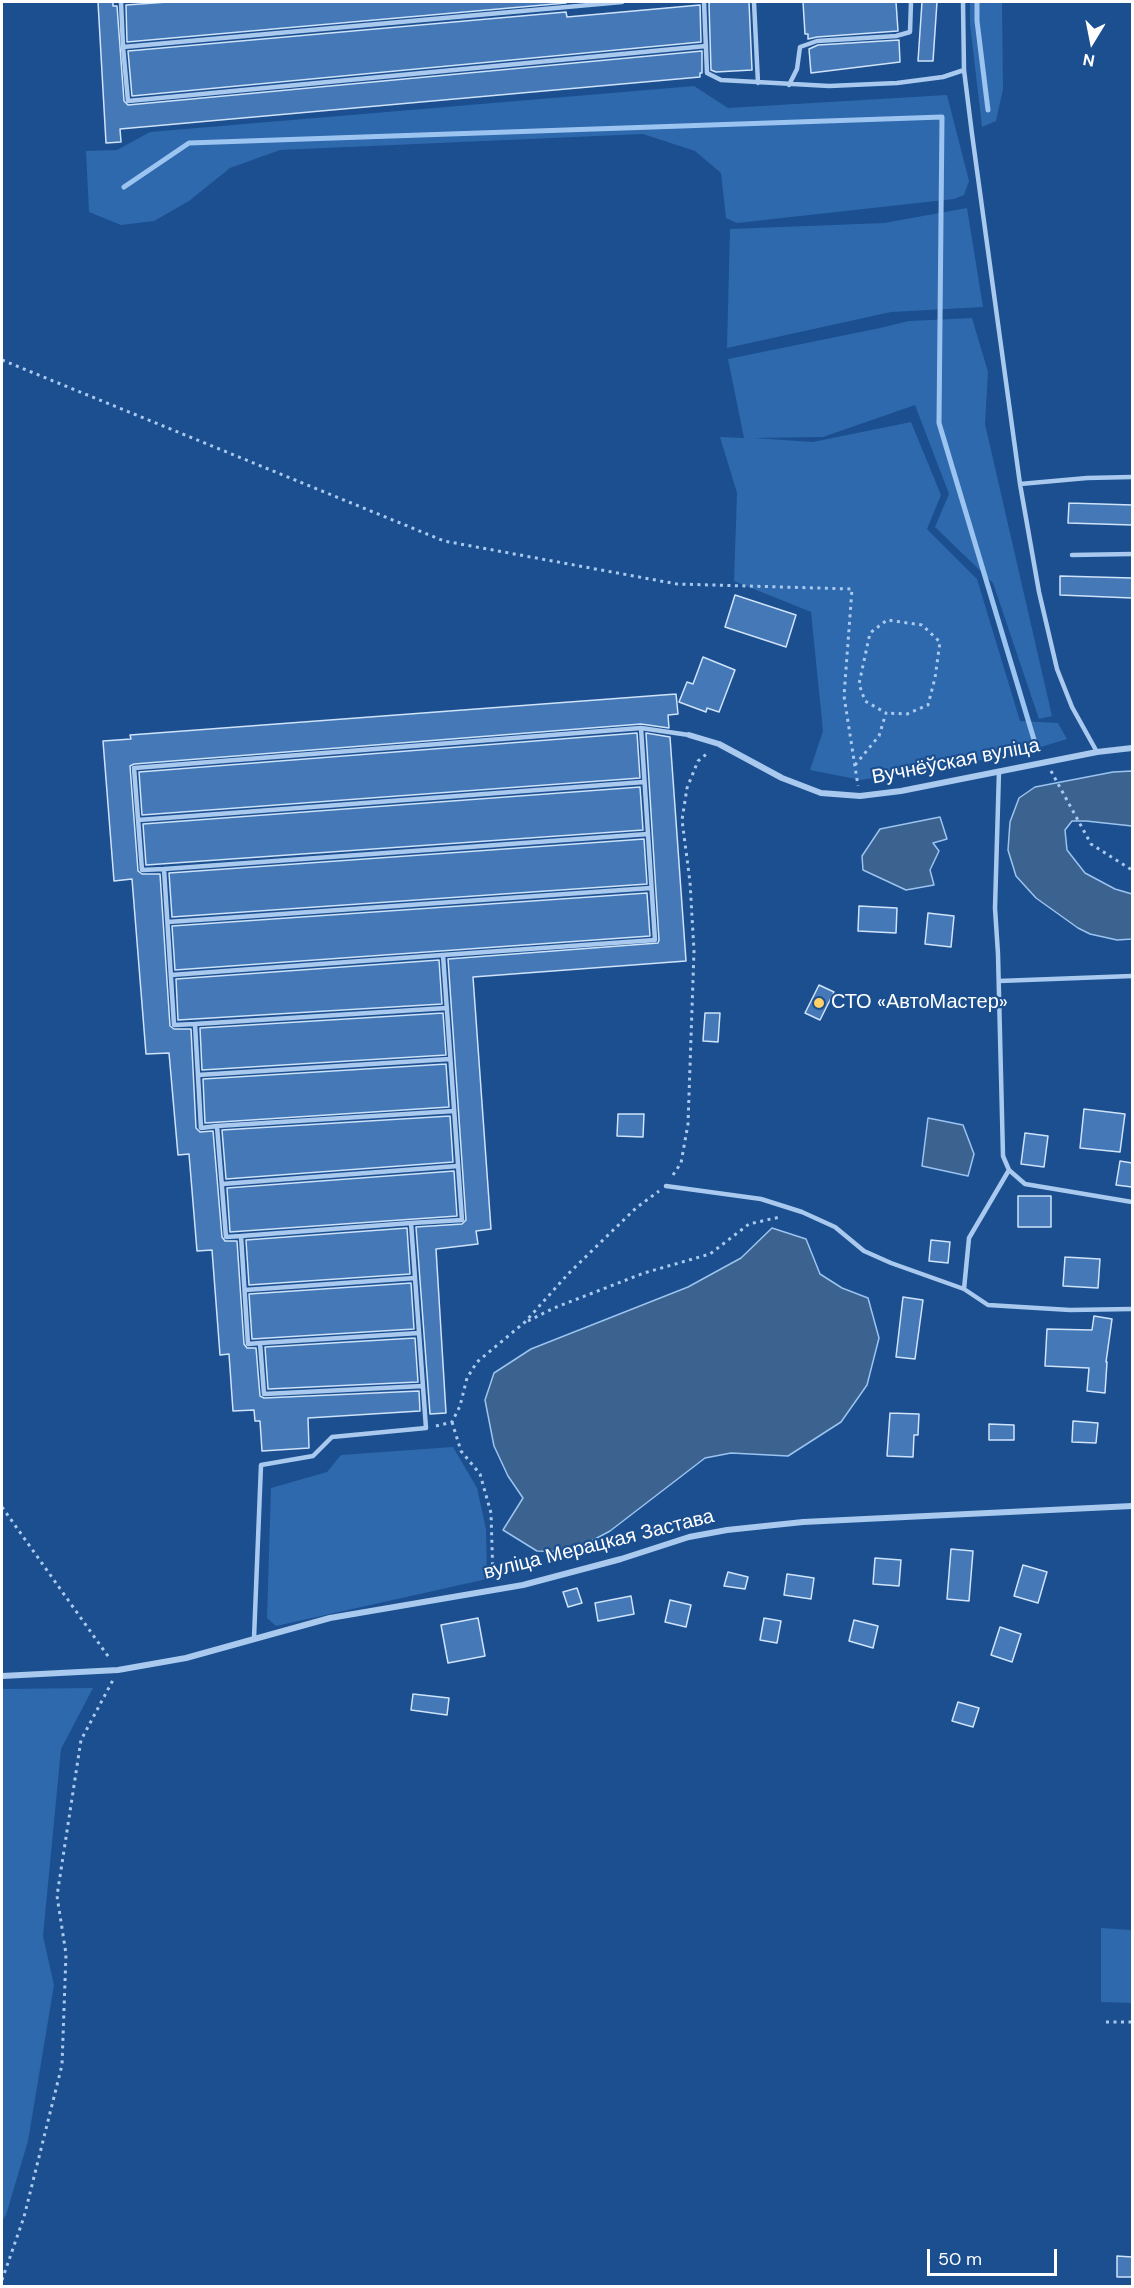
<!DOCTYPE html>
<meta charset="utf-8">
<style>
body{margin:0}
#map{position:relative;width:1134px;height:2288px;overflow:hidden;background:#1b4f8f;font-family:"DM Sans",sans-serif}
canvas{display:block}
.frame{position:absolute;inset:0;border:3px solid #fff;pointer-events:none}
.north{position:absolute;left:1062px;top:12px;width:60px;height:60px;-webkit-text-stroke:4px #1b4f8f;paint-order:stroke;rotate:190deg;font-size:16px;font-weight:700;line-height:24px;text-align:center;color:#fff}
.north::after{content:'';display:block;margin:auto;width:21px;height:27px;background:#fff;clip-path:polygon(50% 0,100% 100%,50% 72%,0 100%)}
.scale{position:absolute;left:927px;top:2249px;width:130px;height:27px;box-sizing:border-box;border:3px solid #fff;border-top:0;padding-left:8px;font-size:18px;line-height:21px;white-space:nowrap;color:#fff;-webkit-text-stroke:4px #1b4f8f;paint-order:stroke}
</style>
<div id="map">
<canvas width="1134" height="2288"></canvas>
<div class="frame"></div>
<div class="north">N</div>
<div class="scale">50 m</div>
</div>
<script>
const context = document.querySelector('canvas').getContext('2d');
context.lineJoin = 'round';
function fill(path, color) { context.fillStyle = color; context.fill(path, 'evenodd'); }
const toPath = rows => new Path2D(rows.map(r => 'M' + r).join(''));
function strokePath(path, color, width, dash) { context.strokeStyle = color; context.lineWidth = width; context.lineCap = dash ? 'butt' : 'round'; context.setLineDash(dash || []); context.stroke(path); }
function drawText(font, color, halo, rows, align = 'center') {
  context.font = font + ' "DM Sans",sans-serif'; context.lineWidth = 4.5; context.setLineDash([]); context.textBaseline = 'middle'; context.strokeStyle = halo; context.fillStyle = color; for (const [text, x, y, turn = 0] of rows) {
    context.save(); context.translate(x, y); context.rotate((+turn || 0) * Math.PI / 180); context.textAlign = isNaN(turn) ? turn : align; if (halo) context.strokeText(text, 0, 0); context.fillText(text, 0, 0); context.restore();
  }
}
const green = toPath([
 [970,2,1002,2,1003,89,996,121,982,127,970,24],
 [694,86,728,108,947,95,969,181,964,195,954,199,737,223,726,218,721,173,695,151,643,134,280,150,230,168,189,201,154,221,121,225,89,212,86,151,117,150,150,132],
 [967,208,983,307,891,312,727,348,730,229,884,223],
 [972,318,988,372,985,424,1052,716,1039,719,993,583,935,527,949,494,915,405,823,437,754,438,813,442,911,422,941,495,927,529,977,579,1020,721,1058,723,1067,739,1018,754,861,780,810,770,823,731,811,612,734,581,737,493,720,437,744,438,728,359,880,328,909,321],
 [453,1447,477,1488,486,1529,487,1579,276,1626,267,1618,271,1488,327,1472,341,1455],
 [93,1688,61,1749,43,1936,54,1985,28,2141,6,2215,2,2221,2,1689],
 [1101,1928,1132,1930,1132,2003,1101,2002]
]);
const water = toPath([
 [1132,771,1132,826,1086,821,1072,821,1065,830,1067,850,1085,873,1115,889,1132,894,1132,939,1117,940,1090,934,1078,928,1036,898,1016,876,1008,850,1010,822,1019,798,1035,787,1113,772,1132,771],
 [940,817,947,839,933,843,939,851,930,870,934,885,906,890,863,870,862,856,880,829,940,817],
 [928,1118,963,1125,974,1154,968,1176,922,1166,928,1118],
 [772,1228,806,1239,820,1274,842,1288,868,1298,879,1338,867,1385,841,1422,788,1456,731,1453,705,1458,610,1531,571,1552,537,1551,503,1530,523,1498,508,1476,494,1446,485,1400,494,1373,531,1349,688,1287,741,1258,772,1228]
]);
const stream = toPath([
 [977,2,977,21,988,110],
 [124,187,189,143,942,117,939,423,1035,743]
]);
const building = toPath([
 [98,2,113,2,113,6,117,6,124,101,128,105,702,51,702,73,700,73,700,77,120,129,121,142,106,143,98,2],
 [168,2,566,2,566,3,127,42,126,5,168,2],
 [710,2,749,2,752,70,716,72,711,70,709,4,710,2],
 [803,2,896,2,898,31,817,37,808,39,808,34,805,34,803,2],
 [922,2,937,2,933,61,918,61,922,2],
 [700,5,701,42,132,96,128,51,566,12,567,17,700,5],
 [899,40,900,62,811,73,809,49,818,45,899,40],
 [1069,503,1132,505,1132,525,1068,523,1069,503],
 [1060,576,1132,578,1132,598,1060,595,1060,576],
 [735,595,796,615,786,647,725,627,735,595],
 [703,657,735,670,719,712,707,708,706,712,679,702,687,682,693,684,703,657],
 [676,694,678,714,668,715,669,728,641,724,134,764,130,766,138,871,142,874,160,874,170,1026,174,1029,191,1029,196,1128,200,1132,213,1131,222,1237,225,1241,237,1241,244,1344,247,1348,256,1348,260,1396,264,1398,419,1391,420,1411,308,1418,309,1448,262,1451,260,1421,255,1421,254,1410,233,1411,229,1354,220,1355,212,1250,197,1251,189,1154,178,1155,169,1053,146,1054,132,879,114,881,103,741,131,739,130,735,676,694],
 [637,733,640,778,142,815,139,772,637,733],
 [646,733,670,737,686,961,473,977,491,1229,476,1231,478,1244,436,1249,446,1413,430,1414,416,1227,462,1224,466,1220,448,959,658,943,659,940,646,733],
 [640,787,643,830,146,865,143,824,640,787],
 [644,839,647,884,172,917,169,873,644,839],
 [647,893,650,936,175,970,172,926,647,893],
 [859,906,897,908,896,933,858,931,859,906],
 [928,913,954,916,951,947,925,944,928,913],
 [439,960,442,1004,178,1020,176,979,439,960],
 [819,985,834,992,820,1020,805,1013,819,985],
 [443,1013,446,1055,202,1070,200,1028,443,1013],
 [705,1013,720,1013,718,1042,703,1041,705,1013],
 [446,1064,449,1107,205,1123,203,1079,446,1064],
 [1084,1109,1125,1114,1120,1152,1080,1148,1084,1109],
 [618,1114,644,1114,643,1137,617,1136,618,1114],
 [450,1116,453,1162,226,1179,222,1130,450,1116],
 [1025,1133,1048,1136,1044,1167,1021,1164,1025,1133],
 [1120,1161,1132,1163,1132,1187,1116,1185,1120,1161],
 [454,1171,457,1216,230,1232,227,1188,454,1171],
 [1018,1196,1051,1196,1051,1227,1018,1227,1018,1196],
 [407,1228,410,1274,249,1285,246,1240,407,1228],
 [931,1240,950,1242,948,1263,929,1261,931,1240],
 [1065,1257,1100,1259,1098,1288,1063,1286,1065,1257],
 [411,1283,414,1329,252,1339,249,1294,411,1283],
 [903,1297,923,1300,915,1359,896,1357,903,1297],
 [1094,1316,1112,1319,1106,1362,1107,1362,1105,1393,1087,1391,1089,1368,1045,1366,1047,1329,1092,1330,1094,1316],
 [415,1338,418,1382,268,1389,265,1347,415,1338],
 [890,1413,919,1414,918,1435,914,1435,913,1457,887,1456,890,1413],
 [1073,1421,1098,1423,1096,1443,1072,1442,1073,1421],
 [989,1424,1014,1425,1014,1440,989,1440,989,1424],
 [951,1549,973,1551,969,1601,947,1599,951,1549],
 [875,1558,901,1560,899,1586,873,1584,875,1558],
 [1023,1565,1047,1572,1038,1603,1014,1596,1023,1565],
 [728,1572,748,1577,745,1589,724,1586,728,1572],
 [787,1574,814,1578,811,1599,784,1595,787,1574],
 [577,1588,582,1603,568,1607,563,1592,577,1588],
 [631,1596,634,1614,598,1621,595,1603,631,1596],
 [670,1600,691,1605,686,1627,665,1622,670,1600],
 [478,1618,485,1656,448,1663,441,1625,478,1618],
 [764,1618,781,1621,777,1643,760,1640,764,1618],
 [854,1620,878,1626,873,1648,849,1641,854,1620],
 [1000,1627,1021,1634,1012,1662,991,1655,1000,1627],
 [413,1694,449,1698,447,1715,411,1710,413,1694],
 [958,1702,979,1708,973,1727,952,1721,958,1702],
 [1117,2256,1132,2257,1132,2277,1117,2277,1117,2256]
]);
const path = toPath([
 [2,360,444,541,677,584,852,589,844,696,858,786],
 [855,765,879,736,886,713,865,701,859,684,870,633,887,620,922,625,940,642,935,678,928,705,907,714,886,713],
 [1051,771,1091,844,1132,870],
 [673,1175,681,1163,688,1124,694,951,690,882,682,820,687,788,698,761,709,752],
 [528,1321,554,1308,644,1273,710,1254,749,1224,780,1217],
 [452,1422,461,1451,480,1474,491,1513,493,1579],
 [436,1426,452,1422,460,1406,467,1378,477,1362,525,1322,568,1274,636,1208,659,1191],
 [2,1507,110,1659],
 [1106,2022,1132,2022],
 [2,2280,24,2217,62,2065,66,1954,57,1896,81,1740,113,1680]
]);
const service = toPath([
 [121,2,123,47,622,2],
 [704,2,707,73,721,80,829,86,897,83,943,77,964,70],
 [754,2,758,83],
 [963,2,964,70,972,134,1020,484,1039,592,1057,669,1072,707,1097,752],
 [123,47,128,101,706,46],
 [789,85,797,69,800,47,817,41,896,36,910,32,911,2],
 [1020,484,1087,478,1132,477],
 [1072,555,1132,554],
 [999,771,995,908,998,954,1003,1156,1009,1170,1025,1184,1132,1202],
 [138,820,644,782],
 [164,869,648,834],
 [168,922,651,888],
 [171,975,443,955],
 [999,981,1132,976],
 [195,1024,447,1008],
 [198,1075,450,1059],
 [217,1126,454,1111],
 [222,1184,458,1166],
 [666,1186,761,1199,802,1212,835,1227,864,1251,891,1263,964,1289,988,1305,1070,1310,1132,1309],
 [241,1236,411,1223],
 [964,1289,969,1238,1009,1170],
 [245,1290,415,1278],
 [260,1343,419,1333],
 [423,1386,264,1394,260,1343,248,1344,241,1236,226,1237,217,1126,201,1128,195,1024,174,1025,164,869,142,870,134,768,641,728,689,735],
 [254,1638,261,1465,313,1456,332,1437,426,1428,411,1223,462,1220,443,955,655,940,641,728]
]);
const minor = toPath([
 [689,735,719,744,782,778,821,793,860,796,901,791,1097,752,1132,748],
 [2,1676,118,1670,186,1658,330,1618,523,1585,621,1559,689,1537,727,1530,803,1522,1132,1506]
]);
const markers = [
 [819,1003,6,"#ffd166"]
];
const streetNames = [
 ["Вучнёўская вуліца",956,762,-11],
 ["вуліца Мерацкая Застава",599,1545,-14]
];
const poiNames = [
 ["СТО «АвтоМастер»",831,1003]
];
fill(green, '#2e69ad');
fill(water, '#3c6290');
strokePath(water, '#9cc4f0', 1.5);
strokePath(stream, '#9cc4f0', 5);
fill(building, '#4478b7');
strokePath(building, '#cfe3fa', 1.5);
strokePath(path, '#a9c9ee', 3, [3, 4.5]);
strokePath(service, '#a9c9ee', 4.5);
strokePath(minor, '#a9c9ee', 6);
for (const [x, y, r, color] of markers) { const dot = new Path2D(); dot.arc(x, y, r, 0, 2 * Math.PI); context.fillStyle = color; context.fill(dot); strokePath(dot, '#1b4f8f', 2); }
drawText('20px', '#fff', '#1b4f8f', streetNames);
drawText('20px', '#fff', '#1b4f8f', poiNames, 'left');
</script>
